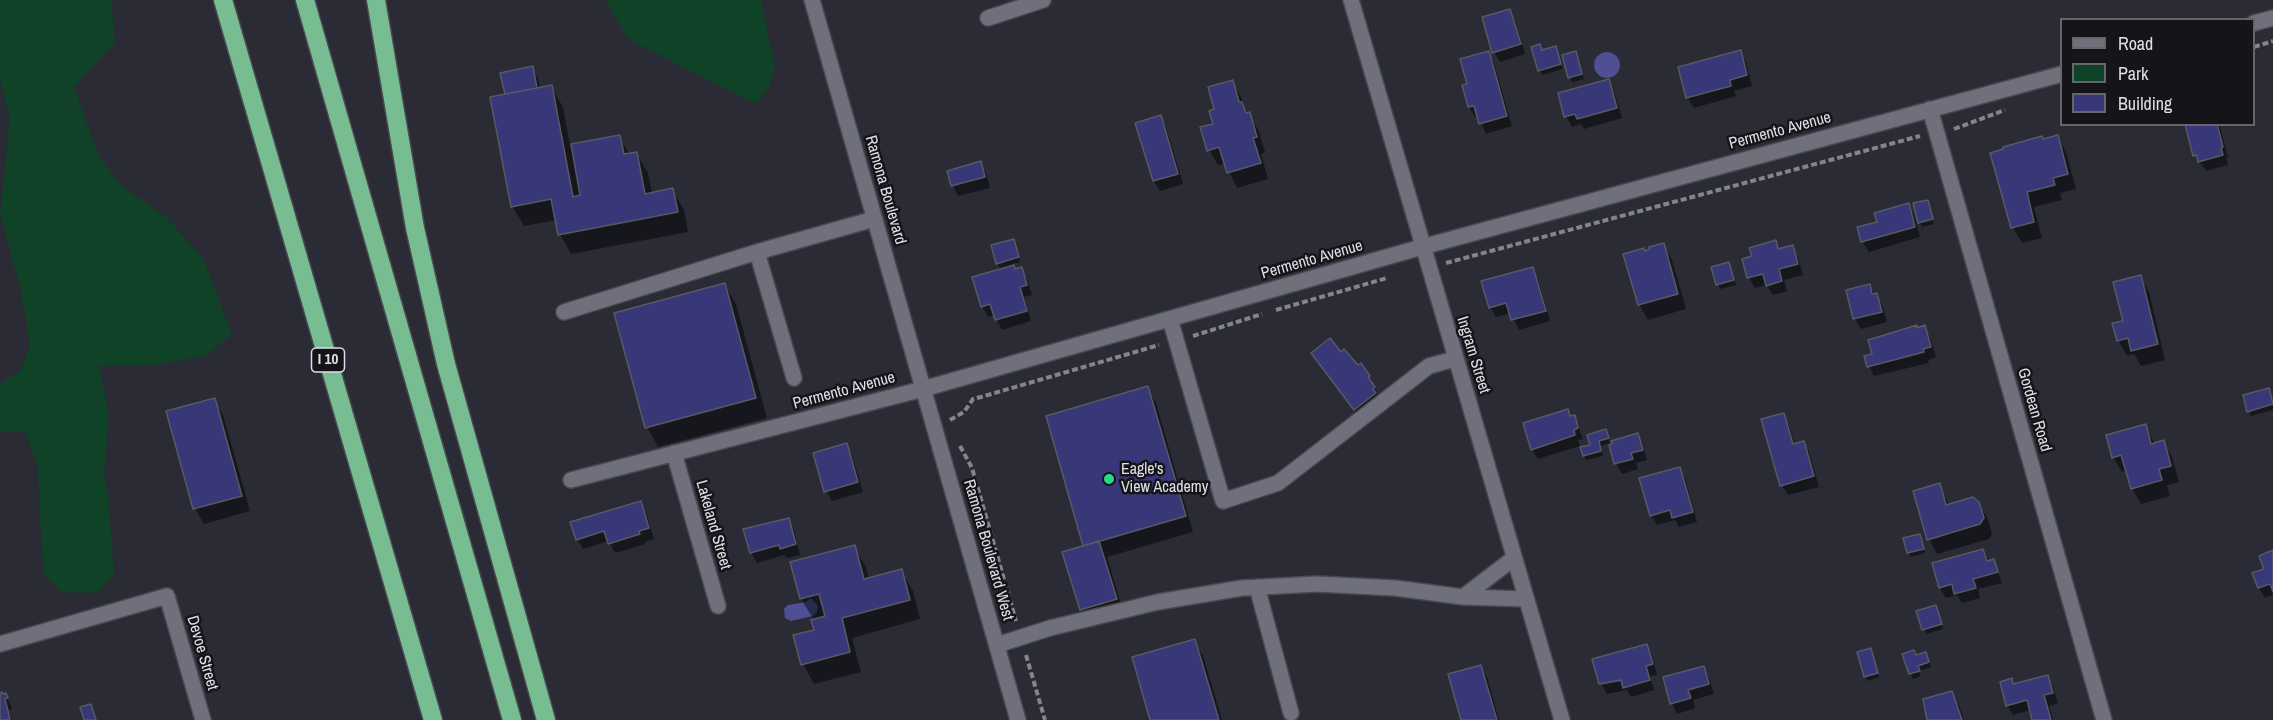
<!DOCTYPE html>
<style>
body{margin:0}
#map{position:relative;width:2273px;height:720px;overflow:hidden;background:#2a2b35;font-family:"Archivo Narrow",sans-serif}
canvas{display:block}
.legend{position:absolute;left:2060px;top:18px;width:195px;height:108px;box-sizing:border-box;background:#141419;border:2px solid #65666b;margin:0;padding:8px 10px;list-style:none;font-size:18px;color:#dfe0e6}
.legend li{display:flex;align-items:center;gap:12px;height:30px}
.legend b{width:30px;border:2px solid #65666b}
</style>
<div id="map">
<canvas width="2273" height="720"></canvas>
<ul class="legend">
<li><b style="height:8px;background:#6f707c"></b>Road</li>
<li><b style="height:16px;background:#104227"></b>Park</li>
<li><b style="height:16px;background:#383777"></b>Building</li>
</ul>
</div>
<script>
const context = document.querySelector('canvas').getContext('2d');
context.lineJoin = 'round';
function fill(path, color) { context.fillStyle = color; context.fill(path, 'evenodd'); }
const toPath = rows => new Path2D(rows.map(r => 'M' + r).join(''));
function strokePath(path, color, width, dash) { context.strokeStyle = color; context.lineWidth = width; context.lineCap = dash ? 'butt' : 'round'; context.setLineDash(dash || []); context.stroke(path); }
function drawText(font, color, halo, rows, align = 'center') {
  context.font = font + ' "Archivo Narrow",sans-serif'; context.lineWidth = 5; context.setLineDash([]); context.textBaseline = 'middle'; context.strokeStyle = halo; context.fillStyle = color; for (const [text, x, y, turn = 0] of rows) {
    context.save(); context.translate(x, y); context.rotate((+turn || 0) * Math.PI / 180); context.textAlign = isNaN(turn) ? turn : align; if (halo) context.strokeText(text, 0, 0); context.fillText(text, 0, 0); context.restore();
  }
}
const green = toPath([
 [0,0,111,0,115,42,74,87,98,155,122,186,166,217,203,258,232,334,207,355,153,365,99,365,109,415,104,476,108,494,114,575,98,593,61,592,45,576,41,536,38,467,25,431,0,432,0,384,20,371,30,346,21,291,0,213,10,120,0,78],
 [605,0,761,0,775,69,768,90,756,104,628,39]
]);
const water = toPath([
 '1594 65a13 13 0 1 1 26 0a13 13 0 1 1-26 0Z',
 [811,598,818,606,817,612,813,616,791,621,785,618,784,609,788,605,806,602]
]);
const shadow = toPath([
 [1509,11,1515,21,1525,54,1500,62,1494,52],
 [1488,52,1494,63,1512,126,1486,134,1478,116,1475,117,1469,107,1463,86,1469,85],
 [1543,52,1558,53,1562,69,1542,75,1539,70],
 [1740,52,1746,62,1752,86,1734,91,1736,96,1694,108,1688,98,1680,68],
 [1563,56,1578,58,1584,79,1572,82],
 [532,68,538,78,540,89,551,87,563,107,570,146,619,137,630,155,636,153,648,173,652,194,672,190,684,210,688,232,571,254,560,234,557,220,524,226,512,206,506,95,502,74],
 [1608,81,1614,91,1622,118,1584,129,1581,124,1572,127,1566,116],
 [1232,82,1241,97,1244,107,1258,129,1265,152,1261,154,1268,179,1237,188,1225,163,1218,165,1209,150,1216,110],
 [1160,117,1166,127,1183,184,1160,191,1154,181,1137,124],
 [2187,124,2219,124,2228,157,2226,158,2228,165,2206,171,2195,155],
 [2057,137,2066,152,2076,189,2060,193,2062,200,2034,207,2042,238,2022,243,2013,228,1992,154],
 [980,163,986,173,990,188,958,196,953,186,949,172],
 [1927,201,1934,224,1922,227,1920,222],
 [1908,205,1914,215,1920,237,1869,252,1863,242,1859,228,1879,223],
 [1775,242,1780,250,1793,247,1798,257,1803,275,1784,280,1787,291,1773,295,1767,285,1755,288,1749,278,1744,260,1753,257],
 [1016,245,1020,262,1012,264,1015,270,1021,269,1027,279,1032,295,1024,297,1031,321,1002,330,995,315,988,317,982,306,1001,270,997,263],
 [1663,245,1672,260,1686,309,1648,320,1639,304,1644,252],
 [1729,264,1736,285,1720,289,1718,284],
 [1532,268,1538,279,1550,321,1519,330,1511,313,1496,317,1490,307],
 [2140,277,2149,292,2165,360,2141,366,2134,354,2127,356,2118,340],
 [724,284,736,304,767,418,658,447,647,427],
 [1869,285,1882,305,1887,322,1861,329,1855,319,1848,291],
 [1924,327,1930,337,1936,357,1928,360,1929,363,1874,376,1869,366,1874,355],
 [1313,353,1341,354,1358,367,1361,365,1369,377,1380,398,1361,419],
 [1147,388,1156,403,1193,532,1107,557,1124,614,1090,625,1081,609,1085,547],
 [2268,390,2273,402,2273,410,2251,416,2249,411],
 [214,400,223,415,250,511,204,524,195,508],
 [1783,415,1789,425,1795,445,1803,442,1809,452,1819,487,1788,495,1782,485],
 [1574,417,1583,439,1578,440,1580,446,1538,459,1532,449],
 [2145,426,2155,444,2163,442,2172,457,2179,482,2167,485,2170,496,2141,504,2132,488,2127,471,2122,472,2113,457],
 [1637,435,1643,445,1647,460,1636,463,1638,469,1622,474,1616,463,1610,443,1600,446,1603,456,1587,460,1584,456,1592,446,1589,436,1608,436,1611,446],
 [846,445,852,455,863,492,832,501,826,491],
 [1679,468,1685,478,1697,522,1679,527,1675,520,1657,525,1651,515],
 [1939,485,1949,505,1978,503,1988,519,1992,534,1989,539,1937,554,1929,539],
 [640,503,646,513,654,539,644,542,645,544,615,553,609,541,583,549,577,539],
 [788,520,794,530,800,555,787,558,784,555,757,563,751,552],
 [1919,536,1925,553,1911,557,1909,552],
 [854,547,866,567,869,579,901,571,913,591,920,619,852,638,861,672,814,684,803,664,815,631,814,620,801,599],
 [1983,550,1989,561,1993,561,2002,583,1978,589,1980,598,1962,603,1957,595,1946,598,1940,588,1934,564],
 [2273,552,2273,595,2265,598,2259,588],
 [1938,611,1943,629,1926,634,1918,612],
 [1194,641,1203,656,1222,720,1152,720],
 [1646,645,1652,655,1657,675,1650,676,1654,690,1631,697,1627,690,1607,694,1602,685,1629,680,1628,677,1601,682,1601,684,1594,660],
 [1873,654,1879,677,1868,681,1865,676],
 [1904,655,1928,658,1931,667,1919,671,1921,676,1913,679],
 [1481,667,1487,677,1499,720,1463,720],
 [1703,667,1709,678,1714,694,1693,700,1695,708,1677,714,1672,703],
 [2048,677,2053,687,2058,703,2049,706,2053,720,2033,720,2031,710,2013,715,2007,705,2011,680,2014,686],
 [1951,692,1960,708,1964,720,1929,720],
 [0,694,5,695,11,705,12,709,9,710,12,720,0,720]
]);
const building = toPath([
 [1510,9,1521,44,1492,53,1482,17,1510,9],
 [1540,44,1542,50,1556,46,1561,64,1538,71,1531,47,1540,44],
 [1741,50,1747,75,1730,80,1731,86,1686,98,1678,67,1741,50],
 [1489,51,1507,116,1479,124,1474,106,1468,107,1462,85,1467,84,1460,59,1489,51],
 [1576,51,1582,74,1568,78,1562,55,1576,51],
 [533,66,537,88,505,94,500,73,533,66],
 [1609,79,1617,108,1577,119,1575,114,1564,117,1558,93,1609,79],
 [1233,80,1239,102,1242,102,1246,113,1250,112,1257,137,1253,138,1261,163,1227,173,1219,147,1207,151,1200,127,1213,124,1209,111,1214,109,1208,87,1233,80],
 [552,85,573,197,580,195,571,144,620,135,624,154,637,152,645,194,673,188,678,212,558,235,551,199,511,207,490,97,552,85],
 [1161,115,1178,174,1153,181,1135,123,1161,115],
 [2185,124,2217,124,2223,147,2221,148,2223,155,2198,162,2197,155,2193,156,2185,124],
 [2058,135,2068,174,2053,178,2055,185,2027,192,2034,222,2011,228,1990,153,2003,149,2003,147,2042,136,2043,139,2058,135],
 [981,161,985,177,951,186,947,171,981,161],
 [1928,200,1933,219,1918,223,1913,203,1928,200],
 [1909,203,1915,227,1861,242,1857,227,1877,222,1874,213,1909,203],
 [1014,239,1019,257,996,264,991,245,1014,239],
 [1776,240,1778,249,1793,245,1798,264,1779,269,1782,281,1766,286,1763,274,1747,278,1742,259,1752,256,1749,248,1776,240],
 [1664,243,1678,294,1638,305,1623,254,1644,248,1645,251,1650,249,1649,247,1664,243],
 [1729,262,1734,280,1716,285,1711,267,1729,262],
 [1014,265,1015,269,1022,267,1027,285,1020,287,1027,311,995,320,990,304,981,307,972,277,1014,265],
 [1533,267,1546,311,1511,320,1506,303,1489,308,1481,281,1533,267],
 [2141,275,2158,344,2131,351,2128,338,2117,341,2112,323,2123,321,2113,282,2141,275],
 [725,283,756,398,645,428,614,313,725,283],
 [1870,284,1872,294,1877,293,1882,312,1853,319,1846,290,1870,284],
 [1917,325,1917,328,1925,325,1931,347,1923,349,1924,352,1867,367,1864,356,1872,354,1868,340,1917,325],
 [1330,338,1341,352,1344,349,1358,365,1361,363,1370,376,1368,377,1375,387,1373,389,1376,393,1354,410,1311,353,1330,338],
 [1148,386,1186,516,1083,546,1046,416,1148,386],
 [2269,388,2273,404,2247,412,2243,395,2269,388],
 [215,398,242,496,193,509,166,411,215,398],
 [1568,409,1570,416,1575,415,1578,428,1574,430,1575,435,1531,450,1523,423,1568,409],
 [1784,413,1793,444,1804,441,1814,476,1780,486,1761,419,1784,413],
 [2146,424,2151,444,2164,440,2171,466,2159,469,2162,480,2131,489,2121,455,2112,458,2106,435,2146,424],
 [1606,429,1609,438,1599,441,1601,451,1583,456,1580,447,1590,445,1587,435,1606,429],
 [1638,433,1643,450,1631,453,1633,459,1614,464,1609,445,1612,444,1611,441,1638,433],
 [847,443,858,482,824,492,813,453,847,443],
 [1680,467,1693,512,1672,518,1670,510,1650,516,1639,478,1680,467],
 [1940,483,1946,505,1973,497,1979,502,1984,518,1980,524,1927,540,1913,491,1940,483],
 [641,501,649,528,639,531,640,534,608,544,604,531,576,540,570,522,641,501],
 [789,518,796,544,780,549,779,545,750,553,743,529,789,518],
 [1920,534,1924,549,1907,553,1903,538,1920,534],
 [1099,541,1117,599,1080,610,1062,552,1099,541],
 [855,545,864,579,902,569,910,600,842,618,850,652,801,665,793,635,814,630,811,620,825,616,819,594,800,599,790,562,855,545],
 [1983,549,1987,561,1994,559,1998,572,1973,579,1976,588,1954,594,1952,584,1939,588,1932,563,1983,549],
 [2273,550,2273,592,2270,584,2258,588,2252,573,2264,569,2259,556,2273,550],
 [1936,605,1942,624,1922,630,1916,611,1936,605],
 [1195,639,1219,720,1150,720,1132,657,1195,639],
 [1647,644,1653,664,1646,666,1650,680,1623,688,1621,680,1599,684,1592,659,1647,644],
 [1871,648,1878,673,1864,677,1857,652,1871,648],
 [1914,650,1916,655,1926,652,1929,662,1918,666,1920,671,1909,674,1902,654,1914,650],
 [1481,665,1497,720,1461,720,1448,674,1481,665],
 [1704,666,1709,684,1688,690,1691,698,1670,704,1663,677,1704,666],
 [2048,675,2053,693,2044,695,2051,720,2032,720,2027,700,2006,706,2000,682,2012,678,2013,684,2048,675],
 [1952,691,1962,720,1927,720,1923,699,1952,691],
 [2,692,3,694,6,693,8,698,5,699,10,719,6,720,0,720,0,693,2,692],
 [91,704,96,720,84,720,80,707,91,704]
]);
const path = toPath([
 [2254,47,2273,41],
 [1954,129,2005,110],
 [1446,263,1920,136],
 [1276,310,1387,278],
 [1193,336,1262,314],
 [950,420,964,412,973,399,981,397,1159,345],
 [960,446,972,468,1016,621],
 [1026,655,1045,720]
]);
const minor = toPath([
 [812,0,1018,720],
 [1351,0,1562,720],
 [988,18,1043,0],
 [2254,23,2273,18],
 [1930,109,2104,720],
 [564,312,757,252],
 [1170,319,1223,501,1278,483,1429,366,1455,359],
 [794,378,757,252,874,219],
 [674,453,718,606],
 [571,480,923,389,1422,247,2062,74],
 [1257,587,1291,713],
 [1463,597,1514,558],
 [0,644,167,596,203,720],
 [997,645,1050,628,1158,602,1242,588,1317,584,1395,588,1463,597,1526,599]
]);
const highway = toPath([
 [223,0,433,720],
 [305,0,512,720],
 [376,0,415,228,446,364,546,720]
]);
const markers = [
 [1109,479,6,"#29d885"]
];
const shields = [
 [328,360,33]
];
const shieldNames = [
 ["I 10",328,360]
];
const streetNames = [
 ["Permento Avenue",1780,131,-15],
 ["Ramona Boulevard",885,190,74],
 ["Permento Avenue",1312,260,-16],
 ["Ingram Street",1473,355,73],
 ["Permento Avenue",844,391,-15],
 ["Gordean Road",2034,410,74],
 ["Lakeland Street",713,525,74],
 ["Ramona Boulevard West",988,550,74],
 ["Devoe Street",202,653,74]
];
const poiNames = [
 ["Eagle's",1121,470],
 ["View Academy",1121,488]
];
fill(green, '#104227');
fill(water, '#4f5093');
fill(shadow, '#0007');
fill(building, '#383777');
strokePath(building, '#575964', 1.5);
strokePath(minor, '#484951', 18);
strokePath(highway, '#484951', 21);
strokePath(path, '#83848c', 4, [6, 3]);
strokePath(minor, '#6f707c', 15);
strokePath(highway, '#78bc92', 18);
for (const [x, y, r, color] of markers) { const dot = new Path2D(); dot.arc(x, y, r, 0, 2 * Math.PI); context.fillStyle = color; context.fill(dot); strokePath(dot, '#141419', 2); }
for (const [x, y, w] of shields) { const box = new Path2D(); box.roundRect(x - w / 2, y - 12, w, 24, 4.5); context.fillStyle = '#141419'; context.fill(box); strokePath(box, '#dfe0e6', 1.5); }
drawText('bold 15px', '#dfe0e6', null, shieldNames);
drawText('16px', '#dfe0e6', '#141419', streetNames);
drawText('16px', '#dfe0e6', '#141419', poiNames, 'left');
</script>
